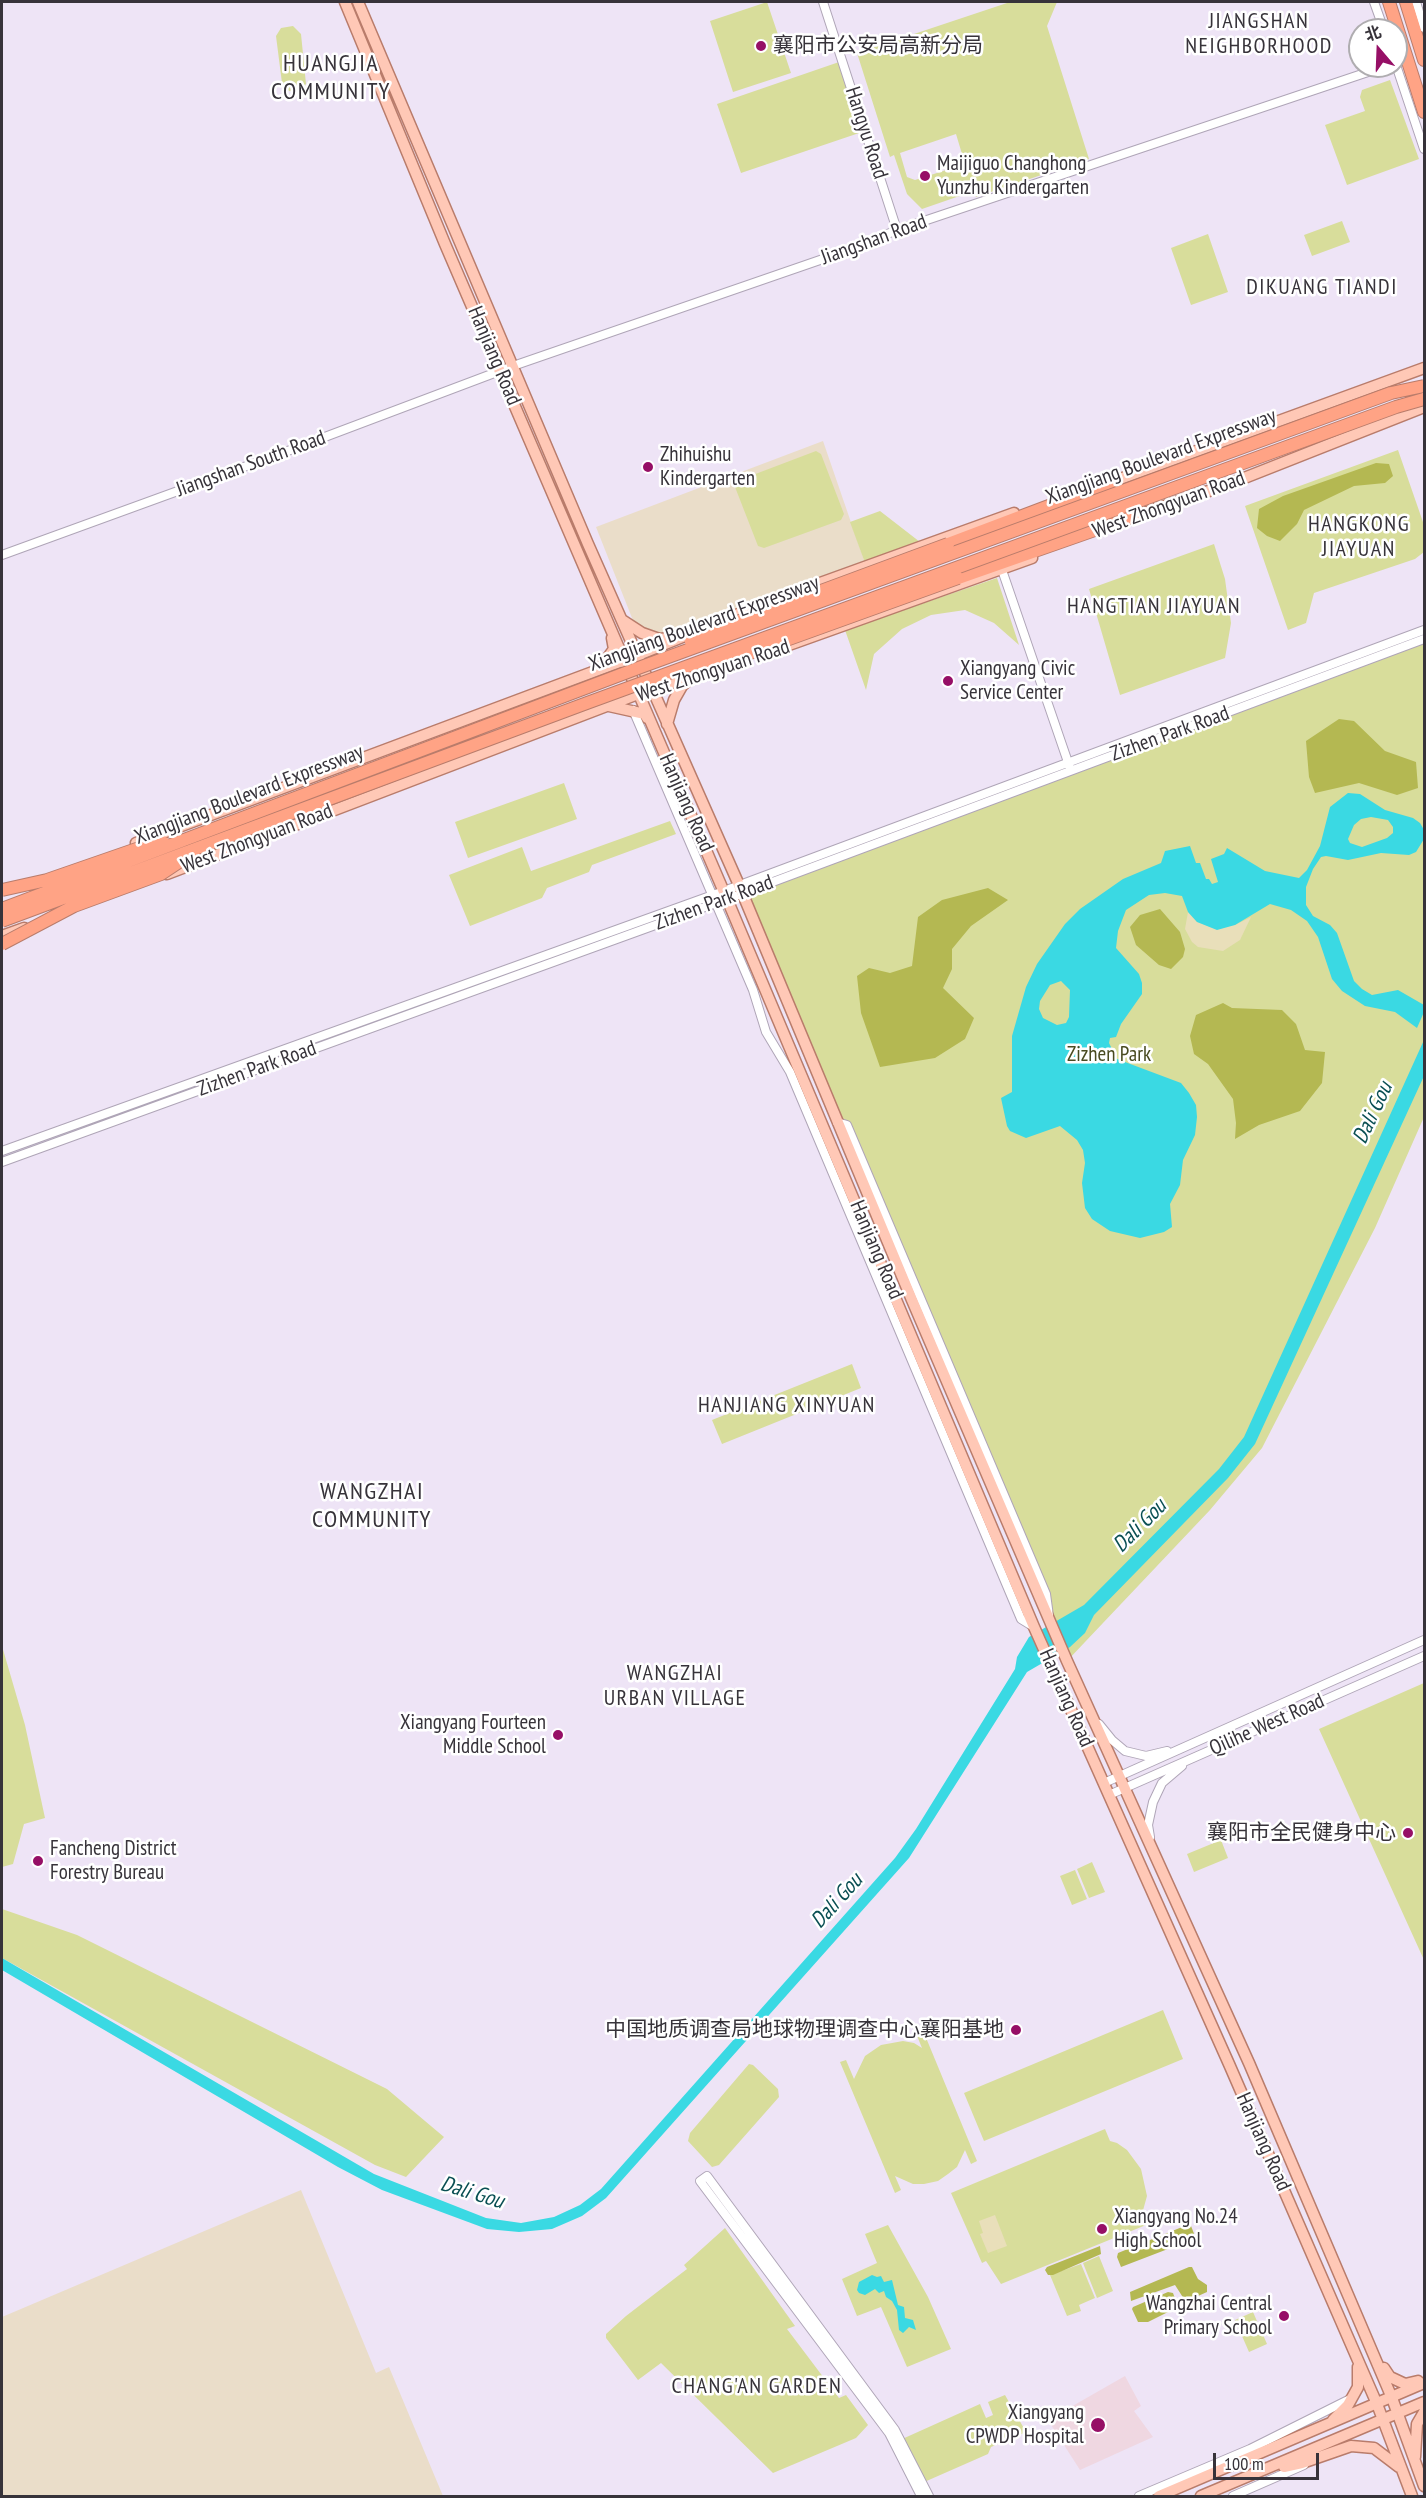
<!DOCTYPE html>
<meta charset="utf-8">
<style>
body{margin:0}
#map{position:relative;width:1426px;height:2498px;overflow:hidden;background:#eee4f6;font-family:"PT Sans Narrow","Noto Sans SC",sans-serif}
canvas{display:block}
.frame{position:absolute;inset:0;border:3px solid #37333a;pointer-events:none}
.north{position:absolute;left:1348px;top:18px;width:60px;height:60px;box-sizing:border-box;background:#fff;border:2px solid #afadb0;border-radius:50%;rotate:341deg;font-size:16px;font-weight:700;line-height:24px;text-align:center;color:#37333a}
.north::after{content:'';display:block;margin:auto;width:21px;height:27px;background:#960f66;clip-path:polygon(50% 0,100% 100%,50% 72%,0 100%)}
.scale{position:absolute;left:1213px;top:2453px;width:106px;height:27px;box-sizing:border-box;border:3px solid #37333a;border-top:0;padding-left:8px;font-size:18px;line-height:21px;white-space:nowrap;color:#37333a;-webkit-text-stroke:4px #fff;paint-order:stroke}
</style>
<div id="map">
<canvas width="1426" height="2498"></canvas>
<div class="frame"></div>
<div class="north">北</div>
<div class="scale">100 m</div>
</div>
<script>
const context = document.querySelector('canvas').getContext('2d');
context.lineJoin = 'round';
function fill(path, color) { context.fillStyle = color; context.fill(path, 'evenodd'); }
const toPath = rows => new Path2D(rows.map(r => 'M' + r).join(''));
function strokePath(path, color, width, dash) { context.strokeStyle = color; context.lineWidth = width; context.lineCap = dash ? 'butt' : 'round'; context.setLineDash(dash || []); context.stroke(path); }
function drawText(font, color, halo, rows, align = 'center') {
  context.font = font + ' "PT Sans Narrow","Noto Sans SC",sans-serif'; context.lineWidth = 5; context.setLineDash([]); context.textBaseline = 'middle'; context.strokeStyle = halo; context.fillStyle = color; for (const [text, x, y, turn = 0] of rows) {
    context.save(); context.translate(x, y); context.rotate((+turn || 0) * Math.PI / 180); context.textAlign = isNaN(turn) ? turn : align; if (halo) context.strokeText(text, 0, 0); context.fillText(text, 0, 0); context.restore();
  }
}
const industrial = toPath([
 [823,441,865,563,681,633,656,634,634,623,596,527],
 [301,2190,376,2373,389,2367,443,2496,2,2496,2,2317]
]);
const medical = toPath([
 [1125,2376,1141,2406,1134,2411,1153,2437,1080,2470,1048,2420]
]);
const green = toPath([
 [767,2,791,73,733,92,710,21],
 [1010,2,1057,2,1047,26,1089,159,976,197,974,191,922,209,907,194,894,155,890,157,857,53],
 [956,134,965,164,915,180,907,177,900,153],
 [293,26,301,34,306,84,300,90,289,91,282,83,276,36,281,28],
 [842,61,865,131,741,173,717,104],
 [1390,80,1419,159,1347,185,1325,125,1365,111,1360,97,1362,90],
 [1342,221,1350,242,1312,256,1304,235],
 [1208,234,1228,292,1191,305,1171,248],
 [1398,450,1424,525,1424,552,1415,559,1314,593,1306,623,1288,630,1245,506],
 [816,451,821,454,844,514,841,520,764,548,758,546,735,487,737,481],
 [880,511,920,542,865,563,850,522],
 [1214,544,1225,579,1231,623,1225,658,1120,695,1089,589],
 [997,578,1019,645,994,623,965,610,931,615,902,629,874,654,866,690,845,630],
 [1424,642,1424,1117,1375,1228,1262,1448,1210,1510,1067,1661,743,893,787,880],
 [564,783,577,819,468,858,455,822],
 [670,821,676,834,592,865,589,872,547,888,542,898,470,926,449,875,522,847,531,871],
 [852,1364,861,1388,722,1444,712,1420],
 [2,1646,25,1725,45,1818,24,1824,13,1864,2,1867],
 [1424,1683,1424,1960,1319,1729],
 [1221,1840,1228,1858,1194,1872,1187,1854],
 [1092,1862,1105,1892,1089,1898,1077,1869],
 [1075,1870,1087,1899,1072,1905,1060,1876],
 [2,1909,77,1935,387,2089,444,2137,406,2177,375,2165,2,1958],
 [1163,2010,1183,2059,984,2141,964,2093],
 [922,2028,977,2161,971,2164,965,2150,957,2167,948,2174,938,2181,924,2184,913,2184,895,2176,901,2190,895,2193,840,2062,846,2060,854,2079,865,2056,881,2045,903,2041,914,2043,922,2048,915,2031],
 [749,2064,753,2065,778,2089,779,2097,719,2165,712,2167,688,2141,690,2133],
 [1105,2129,1110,2141,1117,2143,1127,2150,1141,2169,1147,2196,1142,2214,1146,2225,1001,2284,986,2261,982,2263,951,2193],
 [888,2225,928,2297,951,2349,907,2367,881,2307,857,2316,842,2279,877,2263,865,2234],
 [725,2228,795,2326,787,2329,839,2398,846,2395,868,2425,856,2438,773,2473,661,2363,638,2380,606,2338,606,2334,626,2316,687,2269,684,2265],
 [1099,2256,1113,2291,1097,2298,1083,2263],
 [1081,2264,1095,2298,1079,2305,1081,2311,1067,2316,1050,2275],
 [1253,2312,1267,2344,1249,2352,1235,2320],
 [1005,2395,1026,2432,991,2447,988,2454,922,2483,900,2440,980,2404,986,2418,993,2415,988,2402]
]);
const forest = toPath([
 [1376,463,1389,464,1393,476,1385,483,1354,486,1304,510,1297,524,1280,541,1267,536,1257,528,1259,509,1283,496],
 [1339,719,1354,721,1385,751,1416,762,1418,788,1397,795,1359,783,1315,793,1309,777,1306,741],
 [988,888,1008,900,971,926,952,949,952,969,943,988,974,1018,965,1039,935,1058,880,1067,861,1013,857,976,869,968,890,973,912,966,918,917,942,900],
 [1160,909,1180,932,1185,949,1183,957,1171,969,1159,965,1136,945,1130,927,1140,915],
 [1223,1003,1232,1008,1282,1010,1296,1024,1305,1050,1325,1052,1322,1083,1300,1111,1259,1125,1235,1139,1236,1123,1233,1099,1208,1064,1194,1054,1190,1036,1196,1015],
 [1187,2225,1191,2226,1195,2236,1194,2239,1121,2267,1117,2257,1118,2253],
 [1100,2246,1101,2254,1053,2275,1048,2275,1045,2270,1047,2267],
 [1189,2267,1192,2267,1198,2279,1207,2285,1207,2292,1187,2301,1184,2299,1175,2285,1131,2301,1130,2292],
 [1168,2292,1173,2293,1178,2307,1148,2322,1138,2322,1132,2309,1133,2307]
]);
const sand = toPath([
 [1188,912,1197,922,1235,925,1251,917,1240,940,1223,951,1198,947,1192,942,1185,929],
 [995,2215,1007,2246,988,2253,980,2234,983,2233,979,2221]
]);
const water = toPath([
 [1348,793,1360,794,1385,810,1413,818,1420,823,1424,830,1424,839,1416,852,1409,855,1381,853,1348,860,1326,856,1321,857,1313,869,1306,887,1306,905,1313,916,1330,925,1337,933,1354,981,1362,989,1372,995,1398,990,1424,1005,1424,1012,1417,1028,1395,1012,1365,1006,1342,991,1332,979,1318,937,1307,921,1291,910,1270,904,1235,925,1217,930,1197,922,1188,912,1182,896,1165,893,1149,895,1126,910,1118,931,1116,948,1139,974,1142,983,1142,994,1121,1024,1116,1037,1110,1038,1109,1043,1117,1059,1181,1083,1189,1093,1196,1105,1197,1117,1195,1135,1183,1160,1180,1185,1170,1204,1172,1227,1164,1232,1140,1238,1110,1231,1092,1219,1085,1208,1082,1183,1085,1163,1083,1150,1077,1140,1060,1126,1026,1138,1010,1131,1007,1126,1001,1098,1012,1092,1012,1036,1026,987,1037,964,1065,924,1080,909,1123,879,1161,863,1165,851,1190,846,1196,863,1200,863,1206,879,1209,879,1212,884,1218,882,1211,859,1224,854,1227,848,1265,871,1299,878,1307,870,1320,846,1330,807],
 [1371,817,1388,820,1393,827,1393,833,1387,838,1362,847,1350,843,1348,839,1354,825,1361,819],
 [1061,981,1070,990,1069,1017,1066,1023,1057,1025,1043,1018,1039,1009,1040,1001,1050,985],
 [1424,1040,1424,1076,1255,1444,1228,1478,1094,1615,1085,1633,1070,1647,1027,1672,909,1858,606,2198,582,2216,552,2229,519,2232,487,2229,382,2190,338,2167,2,1970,2,1958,374,2174,486,2218,521,2223,554,2217,580,2205,601,2189,895,1858,916,1829,1015,1669,1017,1657,1029,1637,1084,1605,1219,1469,1244,1437],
 [872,2275,877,2277,881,2276,884,2282,892,2280,898,2305,904,2307,905,2318,913,2320,916,2330,909,2327,903,2333,899,2330,897,2310,892,2301,886,2297,884,2291,879,2293,875,2289,865,2295,859,2293,857,2290,859,2282]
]);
const minor = toPath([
 [823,2,897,230],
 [1374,2,1384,30],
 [1416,2,1424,28],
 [1396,65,1424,149],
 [2,555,285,452,513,366,849,250,897,230,1386,66],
 [1002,570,1070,768],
 [633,710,753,990,766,1032,790,1072,1021,1619,1034,1627],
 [837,1122,847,1125,1046,1594,1049,1616],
 [2,1151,713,895,1424,630],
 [2,1162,727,899,1424,639],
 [1099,1724,1112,1740,1125,1751,1146,1756,1167,1751],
 [1104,1783,1424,1640],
 [1109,1795,1424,1656],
 [1150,1837,1148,1825,1153,1802,1162,1783,1182,1766],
 [921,2496,889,2433,700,2181,707,2176,895,2430,929,2496],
 [1139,2496,1250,2449,1352,2398],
 [1233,2496,1304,2465]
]);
const major = toPath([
 [345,2,445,244,727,899,1034,1627,1229,2064,1377,2404,1412,2496],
 [358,2,588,544,739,885,912,1300,1067,1661,1249,2063,1392,2398,1424,2486],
 [1106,484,1424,368],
 [1121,521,1229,484,1424,407],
 [622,620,642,633,659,639,670,638],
 [775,650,1032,558],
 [600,668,614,649,612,638],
 [609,706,645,714,647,718],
 [667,724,674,700,682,686,692,677],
 [136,843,638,655,773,600,1014,513],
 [167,874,638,694,715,669],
 [2,936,24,928],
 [1384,2368,1390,2377,1405,2384,1418,2381],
 [1333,2420,1348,2405,1358,2387,1358,2367],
 [1415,2457,1417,2424,1424,2412],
 [1284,2467,1302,2463,1351,2446,1374,2448,1399,2467],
 [1159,2496,1424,2383],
 [1201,2496,1424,2402]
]);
const highway = toPath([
 [1389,2,1424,112],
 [1406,2,1424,60],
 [948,544,1112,482],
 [958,578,1129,518]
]);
const highwayBridge = toPath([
 [691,642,713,631,948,544],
 [705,667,728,661,958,578],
 [2,890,47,880,148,845,164,843],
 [2,909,641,667,1391,393,1424,386],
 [2,921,587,703,1396,407,1424,399],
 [2,944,74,906,161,874,182,860]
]);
const markers = [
 [761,46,6,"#960f66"],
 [925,176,6,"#960f66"],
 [648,467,6,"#960f66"],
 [948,681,6,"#960f66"],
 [558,1735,6,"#960f66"],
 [1408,1833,6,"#960f66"],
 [38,1861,6,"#960f66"],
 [1016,2030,6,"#960f66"],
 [1102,2229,6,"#960f66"],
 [1284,2316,6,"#960f66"],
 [1098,2425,8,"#960f66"]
];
const poiNames = [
 ["襄阳市公安局高新分局",773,46],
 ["Maijiguo Changhong",937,164],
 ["Yunzhu Kindergarten",937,188],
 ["Zhihuishu",660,455],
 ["Kindergarten",660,479],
 ["Xiangyang Civic",960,669],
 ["Service Center",960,693],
 ["Xiangyang Fourteen",546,1723,"right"],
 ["Middle School",546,1747,"right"],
 ["襄阳市全民健身中心",1396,1833,"right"],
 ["Fancheng District",50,1849],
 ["Forestry Bureau",50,1873],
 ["中国地质调查局地球物理调查中心襄阳基地",1004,2030,"right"],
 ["Xiangyang No.24",1114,2217],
 ["High School",1114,2241],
 ["Wangzhai Central",1272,2304,"right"],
 ["Primary School",1272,2328,"right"],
 ["Xiangyang",1084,2413,"right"],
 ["CPWDP Hospital",1084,2437,"right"]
];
const streetNames = [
 ["Hangyu Road",866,133,72],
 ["Jiangshan Road",874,240,-20],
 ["Hanjiang Road",494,356,67],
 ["Xiangjiang Boulevard Expressway",1161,457,-20],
 ["Jiangshan South Road",251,464,-20],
 ["West Zhongyuan Road",1169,505,-20],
 ["Xiangjiang Boulevard Expressway",704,624,-20],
 ["West Zhongyuan Road",713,671,-18],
 ["Zizhen Park Road",1170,734,-20],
 ["Xiangjiang Boulevard Expressway",249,795,-21],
 ["Hanjiang Road",686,803,66],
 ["West Zhongyuan Road",257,839,-21],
 ["Zizhen Park Road",714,903,-20],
 ["Zizhen Park Road",257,1069,-20],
 ["Hanjiang Road",876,1250,67],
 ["Hanjiang Road",1066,1698,66],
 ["Qilihe West Road",1267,1725,-24],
 ["Hanjiang Road",1263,2142,66]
];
const parkNames = [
 ["Zizhen Park",1109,1055]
];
const neighbourhoodNames = [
 ["JIANGSHAN",1259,22],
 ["NEIGHBORHOOD",1259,47],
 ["DIKUANG TIANDI",1322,288],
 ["HANGKONG",1359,525],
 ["JIAYUAN",1359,550],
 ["HANGTIAN JIAYUAN",1154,607],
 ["HANJIANG XINYUAN",787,1406],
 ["WANGZHAI",675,1674],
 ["URBAN VILLAGE",675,1699],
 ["CHANG'AN GARDEN",757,2387]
];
const waterNames = [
 ["Dali Gou",1373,1113,-65],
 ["Dali Gou",1140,1526,-45],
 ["Dali Gou",837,1901,-48],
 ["Dali Gou",472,2193,17]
];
const quarterNames = [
 ["HUANGJIA",331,64],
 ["COMMUNITY",331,92],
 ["WANGZHAI",372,1492],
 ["COMMUNITY",372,1520]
];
fill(industrial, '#eaddc9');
fill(medical, '#efd7e1');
fill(green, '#d8dd9b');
fill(forest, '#b4b852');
fill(sand, '#e9dfba');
fill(water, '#3ad9e3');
strokePath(minor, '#afa5b7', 10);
strokePath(major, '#b97c6b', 13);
strokePath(highway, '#b97c6b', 14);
strokePath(minor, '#fff', 8);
strokePath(major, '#ffc8b6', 10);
strokePath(highway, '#ffa385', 12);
strokePath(highwayBridge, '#b97c6b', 14, []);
strokePath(highwayBridge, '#ffa385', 12);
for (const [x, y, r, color] of markers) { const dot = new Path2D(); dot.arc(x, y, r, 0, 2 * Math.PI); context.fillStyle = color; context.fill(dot); strokePath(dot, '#fff', 2); }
drawText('21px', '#37333a', '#fff', poiNames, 'left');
drawText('21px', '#37333a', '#fff', streetNames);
drawText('21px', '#494b21', '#fff', parkNames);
context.letterSpacing = '1.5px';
drawText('22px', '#37333a', '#fff', neighbourhoodNames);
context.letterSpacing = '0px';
drawText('italic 22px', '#0a4f53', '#fff', waterNames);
context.letterSpacing = '1.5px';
drawText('24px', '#37333a', '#fff', quarterNames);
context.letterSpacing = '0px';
</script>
